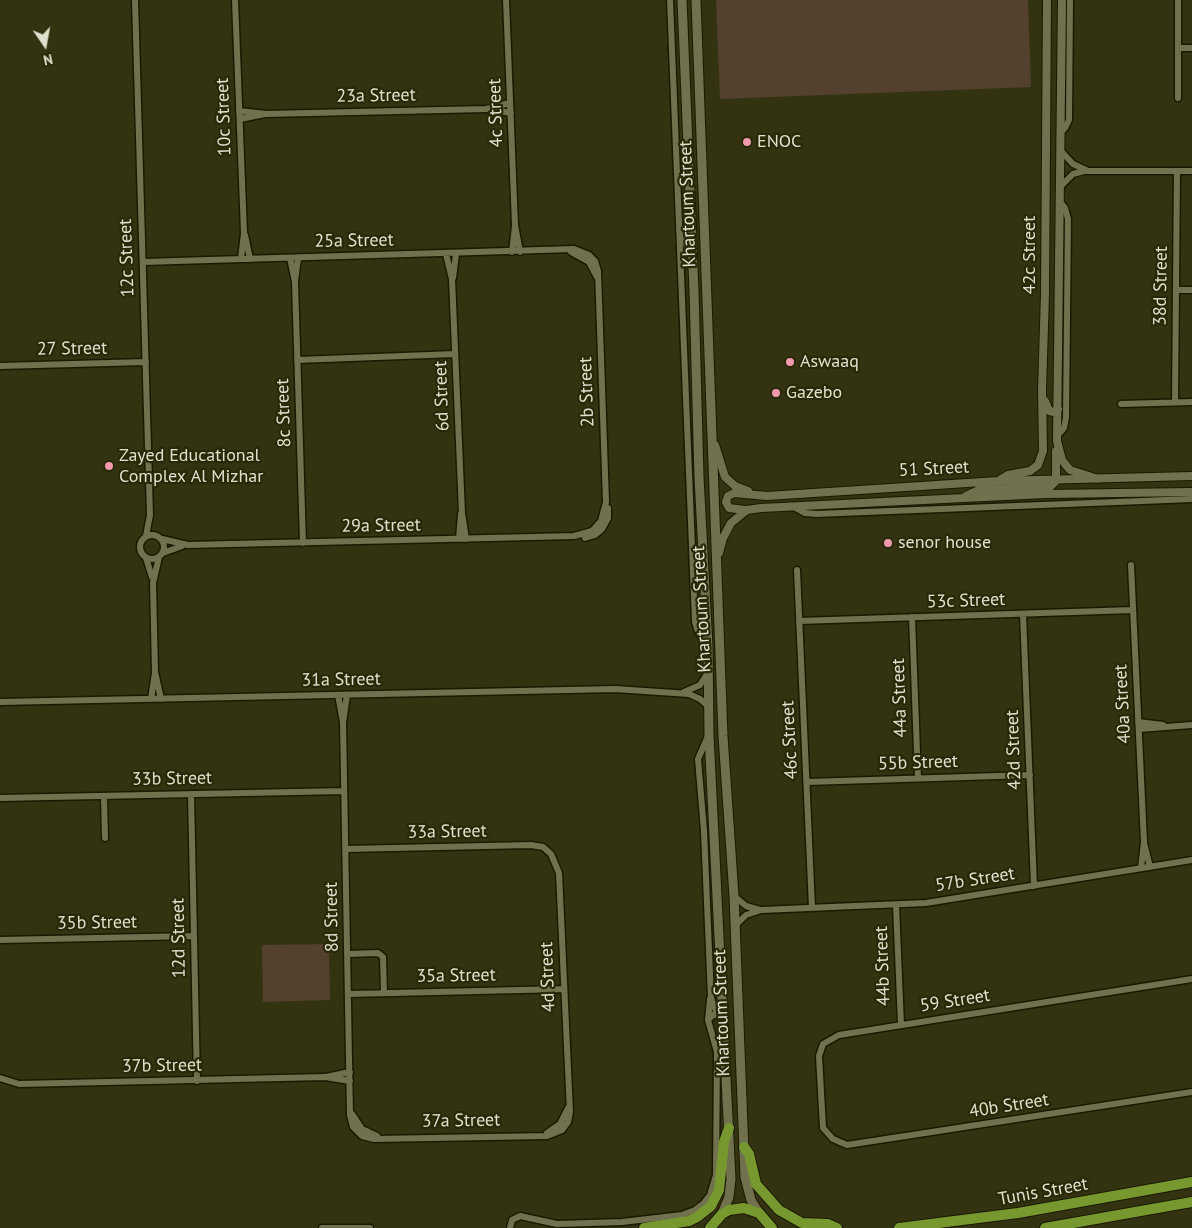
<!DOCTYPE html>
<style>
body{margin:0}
#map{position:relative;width:1192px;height:1228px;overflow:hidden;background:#333312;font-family:"PT Sans",sans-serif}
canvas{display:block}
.north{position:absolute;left:20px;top:20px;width:50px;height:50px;-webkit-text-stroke:4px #292908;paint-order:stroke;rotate:168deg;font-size:14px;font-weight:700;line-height:20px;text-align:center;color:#dfe0cd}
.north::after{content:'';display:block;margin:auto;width:18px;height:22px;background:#dfe0cd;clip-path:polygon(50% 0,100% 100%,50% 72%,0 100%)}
</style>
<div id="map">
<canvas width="1192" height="1228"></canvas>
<div class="north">N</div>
</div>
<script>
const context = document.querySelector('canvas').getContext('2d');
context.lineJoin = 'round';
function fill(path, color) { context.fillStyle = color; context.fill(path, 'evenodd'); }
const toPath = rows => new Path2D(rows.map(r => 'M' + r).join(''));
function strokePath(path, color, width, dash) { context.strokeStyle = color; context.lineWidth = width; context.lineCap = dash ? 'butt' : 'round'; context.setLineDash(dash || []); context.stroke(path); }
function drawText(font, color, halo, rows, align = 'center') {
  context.font = font + ' "PT Sans",sans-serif'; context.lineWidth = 4.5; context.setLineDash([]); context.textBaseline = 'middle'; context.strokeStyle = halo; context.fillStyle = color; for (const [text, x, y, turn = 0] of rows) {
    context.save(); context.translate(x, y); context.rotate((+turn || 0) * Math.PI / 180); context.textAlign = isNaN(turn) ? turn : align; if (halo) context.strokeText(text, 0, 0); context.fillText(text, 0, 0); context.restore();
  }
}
const green = toPath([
 [716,0,1028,0,1031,87,720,99],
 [329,944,330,1000,263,1002,262,945]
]);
const minor = toPath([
 [135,0,150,515,146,536],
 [235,0,244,233,241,259],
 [506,0,515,225,520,252],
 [670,0,695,622,698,632,708,647],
 [1178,48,1192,48],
 [1178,98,1178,0],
 [488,109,511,113],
 [239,111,266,114,486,109,510,103],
 [240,119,265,114],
 [1061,132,1065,128,1069,120,1070,0],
 [1061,151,1073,164,1086,170],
 [1060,187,1073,174,1084,171,1192,171],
 [245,235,250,259],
 [512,252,515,226],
 [571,252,589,262,597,277],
 [446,254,452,279,462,513,466,539],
 [290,258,295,282,303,543],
 [143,262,574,249,589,255,595,261,598,271,606,502,601,521,592,531,574,536,188,545,162,539],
 [453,278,456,254],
 [295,281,298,258],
 [1176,290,1192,290],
 [297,360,455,354],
 [0,366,146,362],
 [1175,402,1177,171],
 [1121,404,1192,402],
 [1057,436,1064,428,1066,418,1068,219,1065,208,1060,202],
 [792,506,805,513,816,514,1192,499],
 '140 547a12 12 0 1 1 24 0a12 12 0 1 1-24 0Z',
 [585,538,595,535,602,529,608,518,608,508],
 [459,539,461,514],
 [163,553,182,546],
 [159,557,153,583,155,672,161,699],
 [146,558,152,577],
 [1131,565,1144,842,1141,868],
 [797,570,812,908],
 [1023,614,1034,886],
 [912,617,918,778],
 [799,621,1133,610],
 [684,692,700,685,707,674],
 [338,695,343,722],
 [151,699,155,673],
 [0,702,615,689,689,694,700,699,708,706],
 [1138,722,1163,725],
 [1139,729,1192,725],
 [708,736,698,759,704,831,711,998,717,1014],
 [807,782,1030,775],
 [191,794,197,1081],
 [104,796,105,838],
 [0,798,344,791],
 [1144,843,1150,867],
 [346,849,531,845,543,847,551,854,559,873,570,1112,568,1122,562,1130,547,1136,374,1139,362,1136,353,1127,350,1115,343,723,347,695],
 [734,896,746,906,760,910],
 [896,905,901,1025],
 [735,926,746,915,761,910,926,903,1192,860],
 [0,940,194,936],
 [348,954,378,953,383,957,384,993],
 [1192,979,839,1035,823,1044,819,1056,823,1128,833,1139,847,1145,1192,1092],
 [349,994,564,989],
 [708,1020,710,999],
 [326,1077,350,1072],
 [0,1078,19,1084,325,1077,350,1081],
 [352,1114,362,1129,377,1136],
 [547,1133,560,1124,568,1108],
 [322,1228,370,1228],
 [510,1228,512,1220,520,1216,557,1224,622,1222,682,1215,695,1210,703,1204,710,1195,716,1175,717,1052,708,1020,713,1015,724,1015]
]);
const tertiary = toPath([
 [1062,0,1057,441,1062,460,1070,470,1098,479],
 [1045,401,1049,411,1054,412,1058,409],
 [715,445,725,477,735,486,748,491],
 [998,481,1008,475,1030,471,1038,465,1043,451,1042,390,1045,294,1047,0],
 [966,496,979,490,1050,487,1056,481,1056,451],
 [745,510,729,508,726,502,728,496,734,493,767,496,998,481,1192,476],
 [719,553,723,538,731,523,747,510,761,508,1045,494,1192,492]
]);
const secondary = toPath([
 [682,0,694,291,699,477,708,647,709,735,731,1179,729,1197,722,1214],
 [696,0,723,736,734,896,745,1177,751,1200,759,1213],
 [681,231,691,251]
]);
const primary = toPath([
 [744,1147,749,1154,756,1184,779,1210,802,1223,828,1224,837,1228],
 [644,1228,689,1221,697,1217,711,1206,719,1190,724,1142,729,1128],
 [710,1228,722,1214,729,1210,744,1208,759,1213,772,1228],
 [899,1228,1018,1213,1192,1182],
 [1045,1228,1192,1202]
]);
const markers = [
 [747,142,5,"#f29aad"],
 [790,362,5,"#f29aad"],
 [776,393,5,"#f29aad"],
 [109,466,5,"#f29aad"],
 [888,543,5,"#f29aad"]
];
const streetNames = [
 ["23a Street",376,96,-1],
 ["4c Street",496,113,-92],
 ["10c Street",224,117,-92],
 ["Khartoum Street",688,204,-92],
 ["25a Street",354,241,-1],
 ["42c Street",1030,255,-90],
 ["12c Street",127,258,-92],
 ["38d Street",1161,286,-89],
 ["27 Street",72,349,-1],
 ["2b Street",587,392,-92],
 ["6d Street",442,396,-92],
 ["8c Street",284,413,-92],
 ["51 Street",934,469,-3],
 ["29a Street",381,526,-1],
 ["53c Street",966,601,-2],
 ["Khartoum Street",702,609,-93],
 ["31a Street",341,680,-1],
 ["44a Street",900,698,-92],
 ["40a Street",1123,704,-93],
 ["46c Street",790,740,-93],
 ["42d Street",1014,750,-92],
 ["55b Street",918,763,-2],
 ["33b Street",172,779,-1],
 ["33a Street",447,832,-1],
 ["57b Street",975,880,-9],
 ["8d Street",332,917,-91],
 ["35b Street",97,923,-1],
 ["12d Street",179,938,-91],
 ["44b Street",883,966,-92],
 ["35a Street",456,976,-1],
 ["4d Street",548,977,-92],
 ["59 Street",955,1001,-9],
 ["Khartoum Street",722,1013,-92],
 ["37b Street",162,1066,-1],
 ["40b Street",1009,1106,-9],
 ["37a Street",461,1121,-1],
 ["Tunis Street",1043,1192,-10]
];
const poiNames = [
 ["ENOC",757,142],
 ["Aswaaq",800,362],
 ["Gazebo",786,393],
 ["Zayed Educational",119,456],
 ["Complex Al Mizhar",119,477],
 ["senor house",898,543]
];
fill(green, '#53402d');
strokePath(minor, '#1b1a00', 9);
strokePath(tertiary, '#1b1a00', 10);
strokePath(secondary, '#1b1a00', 11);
strokePath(primary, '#1b1a00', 12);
strokePath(minor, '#71714f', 6);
strokePath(tertiary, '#71714f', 8);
strokePath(secondary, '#71714f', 9);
strokePath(primary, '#76982f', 10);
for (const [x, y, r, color] of markers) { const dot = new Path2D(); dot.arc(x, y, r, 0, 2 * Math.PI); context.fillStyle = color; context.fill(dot); strokePath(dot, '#292908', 2); }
drawText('18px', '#dfe0cd', '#292908', streetNames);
drawText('18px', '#dfe0cd', '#292908', poiNames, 'left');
</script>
